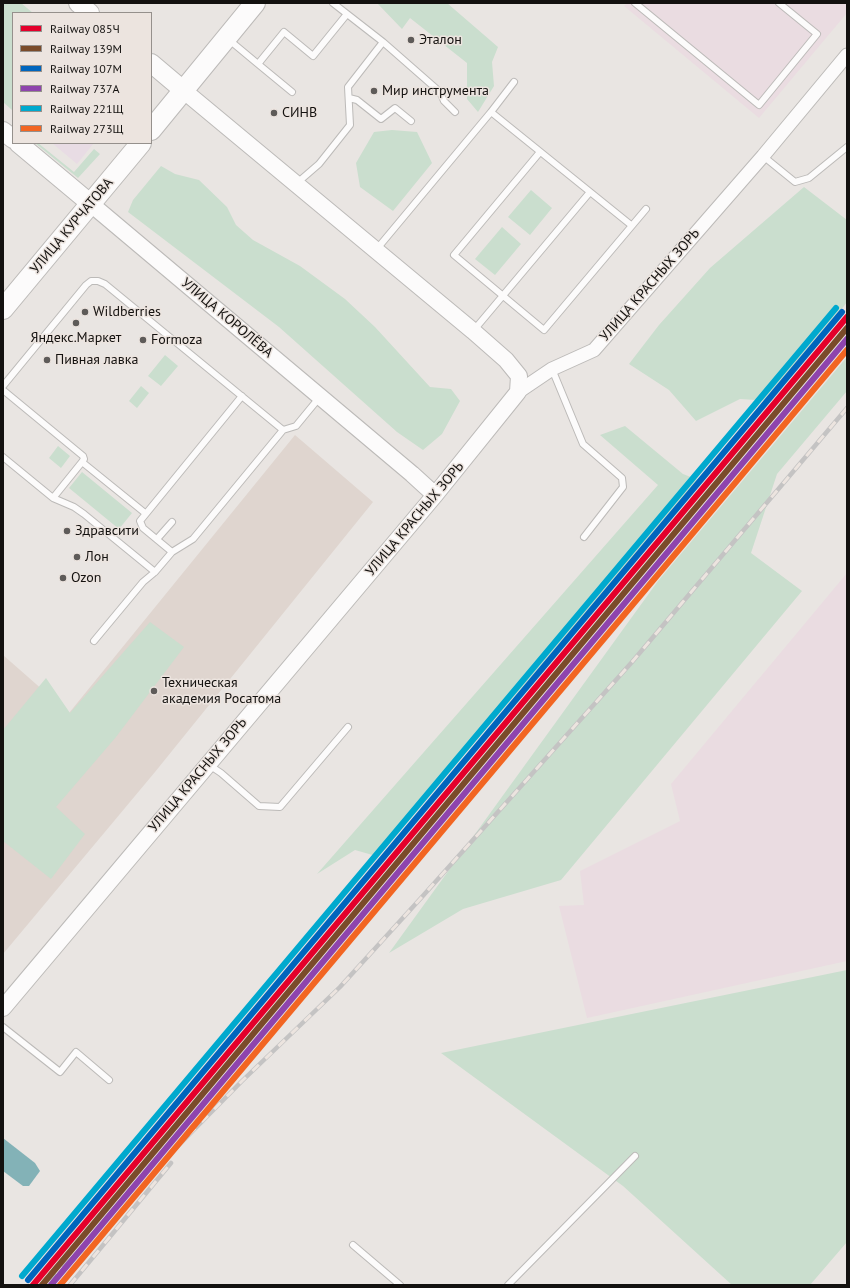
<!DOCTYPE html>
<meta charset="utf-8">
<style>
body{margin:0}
#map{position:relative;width:850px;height:1288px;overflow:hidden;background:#e9e5e2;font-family:"PT Sans",sans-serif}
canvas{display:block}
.frame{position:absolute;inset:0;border:4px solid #13110f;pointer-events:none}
.legend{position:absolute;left:12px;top:12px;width:140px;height:132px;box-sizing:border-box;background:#ece4df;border:1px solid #95908c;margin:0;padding:5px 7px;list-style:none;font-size:12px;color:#13110f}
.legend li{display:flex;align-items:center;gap:8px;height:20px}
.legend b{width:20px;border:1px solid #95908c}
</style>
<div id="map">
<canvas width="850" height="1288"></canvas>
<div class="frame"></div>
<ul class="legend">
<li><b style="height:5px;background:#e4002b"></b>Railway 085Ч</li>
<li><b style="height:5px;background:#7a4b2a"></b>Railway 139М</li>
<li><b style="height:5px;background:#0065bd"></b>Railway 107М</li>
<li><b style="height:5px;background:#8e44ad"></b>Railway 737А</li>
<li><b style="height:5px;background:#00a9ce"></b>Railway 221Щ</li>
<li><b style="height:5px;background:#f26522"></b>Railway 273Щ</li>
</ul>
</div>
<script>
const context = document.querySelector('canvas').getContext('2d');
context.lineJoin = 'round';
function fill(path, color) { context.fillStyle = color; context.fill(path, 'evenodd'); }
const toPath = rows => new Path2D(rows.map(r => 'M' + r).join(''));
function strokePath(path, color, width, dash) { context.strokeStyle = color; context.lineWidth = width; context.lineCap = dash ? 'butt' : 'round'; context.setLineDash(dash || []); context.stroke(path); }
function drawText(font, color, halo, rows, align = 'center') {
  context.font = font + ' "PT Sans",sans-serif'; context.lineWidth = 3; context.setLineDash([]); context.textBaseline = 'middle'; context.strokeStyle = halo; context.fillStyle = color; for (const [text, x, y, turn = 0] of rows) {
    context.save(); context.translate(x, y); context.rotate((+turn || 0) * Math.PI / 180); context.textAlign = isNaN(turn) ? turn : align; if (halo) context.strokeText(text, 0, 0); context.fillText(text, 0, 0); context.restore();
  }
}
const commercial = toPath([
 [52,143,94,143,77,164]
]);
const industrial = toPath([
 [627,3,847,3,847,13,759,118,624,6],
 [847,573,847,961,587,1018,559,906,584,905,580,871,680,821,671,784]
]);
const built = toPath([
 [295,435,373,502,155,772,3,954,3,655,69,713]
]);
const green = toPath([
 [3,3,21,3,33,13,13,13,12,110,3,102],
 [377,3,447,3,498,47,492,62,494,86,478,112,467,99,467,63,410,18,402,29],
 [392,130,417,132,432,163,393,211,360,187,356,163,374,132],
 [35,143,38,143,74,172,94,149,100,154,78,178],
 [161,166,175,174,199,180,227,207,236,225,253,240,300,266,345,299,375,327,430,387,451,389,460,401,442,434,423,450,397,432,279,327,128,212,133,200],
 [804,187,847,220,847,302,772,401,740,399,696,421,669,390,629,364,659,325,710,268],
 [531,190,552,208,530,235,508,217],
 [502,227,521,244,495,275,475,259],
 [165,355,178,366,161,386,148,376],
 [847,357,847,391,777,474,751,553,802,591,561,880,463,909,389,953,658,581],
 [141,386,149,393,137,408,129,401],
 [625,426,683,474,701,481,376,856,355,850,317,874,658,485,600,435],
 [58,446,70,456,61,468,49,458],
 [82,472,132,513,119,529,69,488],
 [150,622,184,647,116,737,56,807,85,834,51,879,3,841,3,730,46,678,70,713],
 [847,970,847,1242,810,1285,732,1285,623,1186,441,1053]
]);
const water = toPath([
 [3,1138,35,1163,40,1171,29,1186,23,1186,3,1171]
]);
const service = toPath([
 [333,3,383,42,440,92,444,101,455,112],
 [635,3,759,105,817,34,779,3],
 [228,39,258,64,284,32,313,56,347,14],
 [258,64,292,92],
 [349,98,357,100,381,119,395,108,411,121],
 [491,112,514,82],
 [540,152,454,255,544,330,646,209],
 [763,156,795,182,809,178,847,147],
 [297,183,319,164,350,125,348,87,383,42],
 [376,250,491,112,631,225],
 [474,330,590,192],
 [552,369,583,444,622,478,623,487,584,537],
 [3,386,86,285,91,281,98,281,105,284,283,430,296,426,319,398],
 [3,390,83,456,84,459,82,462],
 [3,457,53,498,74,507,84,514,155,572],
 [53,498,82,462,145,513],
 [157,539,172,522],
 [172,552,143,528,140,521,242,396],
 [94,641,143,582,155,572,172,552,193,539,283,430],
 [209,765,221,773,259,806,280,807,348,727],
 [3,1027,60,1072,76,1052,109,1080],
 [353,1245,400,1285],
 [508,1285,635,1156]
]);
const minor = toPath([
 [518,392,552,369,594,350,763,156,847,55]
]);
const tertiary = toPath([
 [91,204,412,474,435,495],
 [3,1008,435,495,518,392,519,376,506,360,473,331,183,90]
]);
const secondary = toPath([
 [78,3,90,13],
 [151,63,183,90],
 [3,131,13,139],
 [18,143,91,204]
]);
const primary = toPath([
 [151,130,255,3],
 [3,309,141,143]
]);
const rail = toPath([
 [42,1285,82,1250],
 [60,1285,172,1152,242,1081,340,987,421,898,632,662,847,408],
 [70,1285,171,1163]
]);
const rail1 = toPath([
 [33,1285,847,317]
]);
const rail2 = toPath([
 [42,1285,847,328]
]);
const rail3 = toPath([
 [28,1280,842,312]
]);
const rail4 = toPath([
 [51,1285,847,339]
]);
const rail5 = toPath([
 [22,1276,836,308]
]);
const rail6 = toPath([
 [60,1285,847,350]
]);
const markers = [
 [411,40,4,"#5e5b59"],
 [374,91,4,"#5e5b59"],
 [274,113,4,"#5e5b59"],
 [85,312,4,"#5e5b59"],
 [76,323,4,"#5e5b59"],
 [143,340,4,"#5e5b59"],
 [47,360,4,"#5e5b59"],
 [67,531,4,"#5e5b59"],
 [77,557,4,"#5e5b59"],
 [63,578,4,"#5e5b59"],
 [154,691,4,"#5e5b59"]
];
const poiNames = [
 ["Эталон",419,40],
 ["Мир инструмента",382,91],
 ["СИНВ",282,113],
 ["Wildberries",93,312],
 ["Яндекс.Маркет",76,338,"center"],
 ["Formoza",151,340],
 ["Пивная лавка",55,360],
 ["Здравсити",75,531],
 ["Лон",85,557],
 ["Ozon",71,578],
 ["Техническая",162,683],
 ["академия Росатома",162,699]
];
const streetNames = [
 ["УЛИЦА КУРЧАТОВА",72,226,-50],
 ["УЛИЦА КРАСНЫХ ЗОРЬ",650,285,-49],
 ["УЛИЦА КОРОЛЁВА",227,318,40],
 ["УЛИЦА КРАСНЫХ ЗОРЬ",415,519,-50],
 ["УЛИЦА КРАСНЫХ ЗОРЬ",198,775,-50]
];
fill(commercial, '#e8dce4');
fill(industrial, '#eadce1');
fill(built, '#dfd5cf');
fill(green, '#cadece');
fill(water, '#83b2b7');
strokePath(service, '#bcbab8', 8);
strokePath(minor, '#bcbab8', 15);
strokePath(tertiary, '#bcbab8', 18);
strokePath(secondary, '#bcbab8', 20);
strokePath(primary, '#bcbab8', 22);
strokePath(service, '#fcfbfb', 6);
strokePath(minor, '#fcfbfb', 13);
strokePath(tertiary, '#fcfbfb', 16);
strokePath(secondary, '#fcfbfb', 18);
strokePath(primary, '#fcfbfb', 20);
strokePath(rail, '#c4c3c3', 4.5);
strokePath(rail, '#ece4df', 3, [9]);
strokePath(rail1, '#e4002b', 6);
strokePath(rail2, '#7a4b2a', 6);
strokePath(rail3, '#0065bd', 6);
strokePath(rail4, '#8e44ad', 6);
strokePath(rail5, '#00a9ce', 6);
strokePath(rail6, '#f26522', 6);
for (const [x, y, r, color] of markers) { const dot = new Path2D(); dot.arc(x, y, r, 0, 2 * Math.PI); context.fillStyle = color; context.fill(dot); strokePath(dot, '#ece4df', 1.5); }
drawText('14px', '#13110f', '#ece4df', poiNames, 'left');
drawText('14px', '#13110f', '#ece4df', streetNames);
</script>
